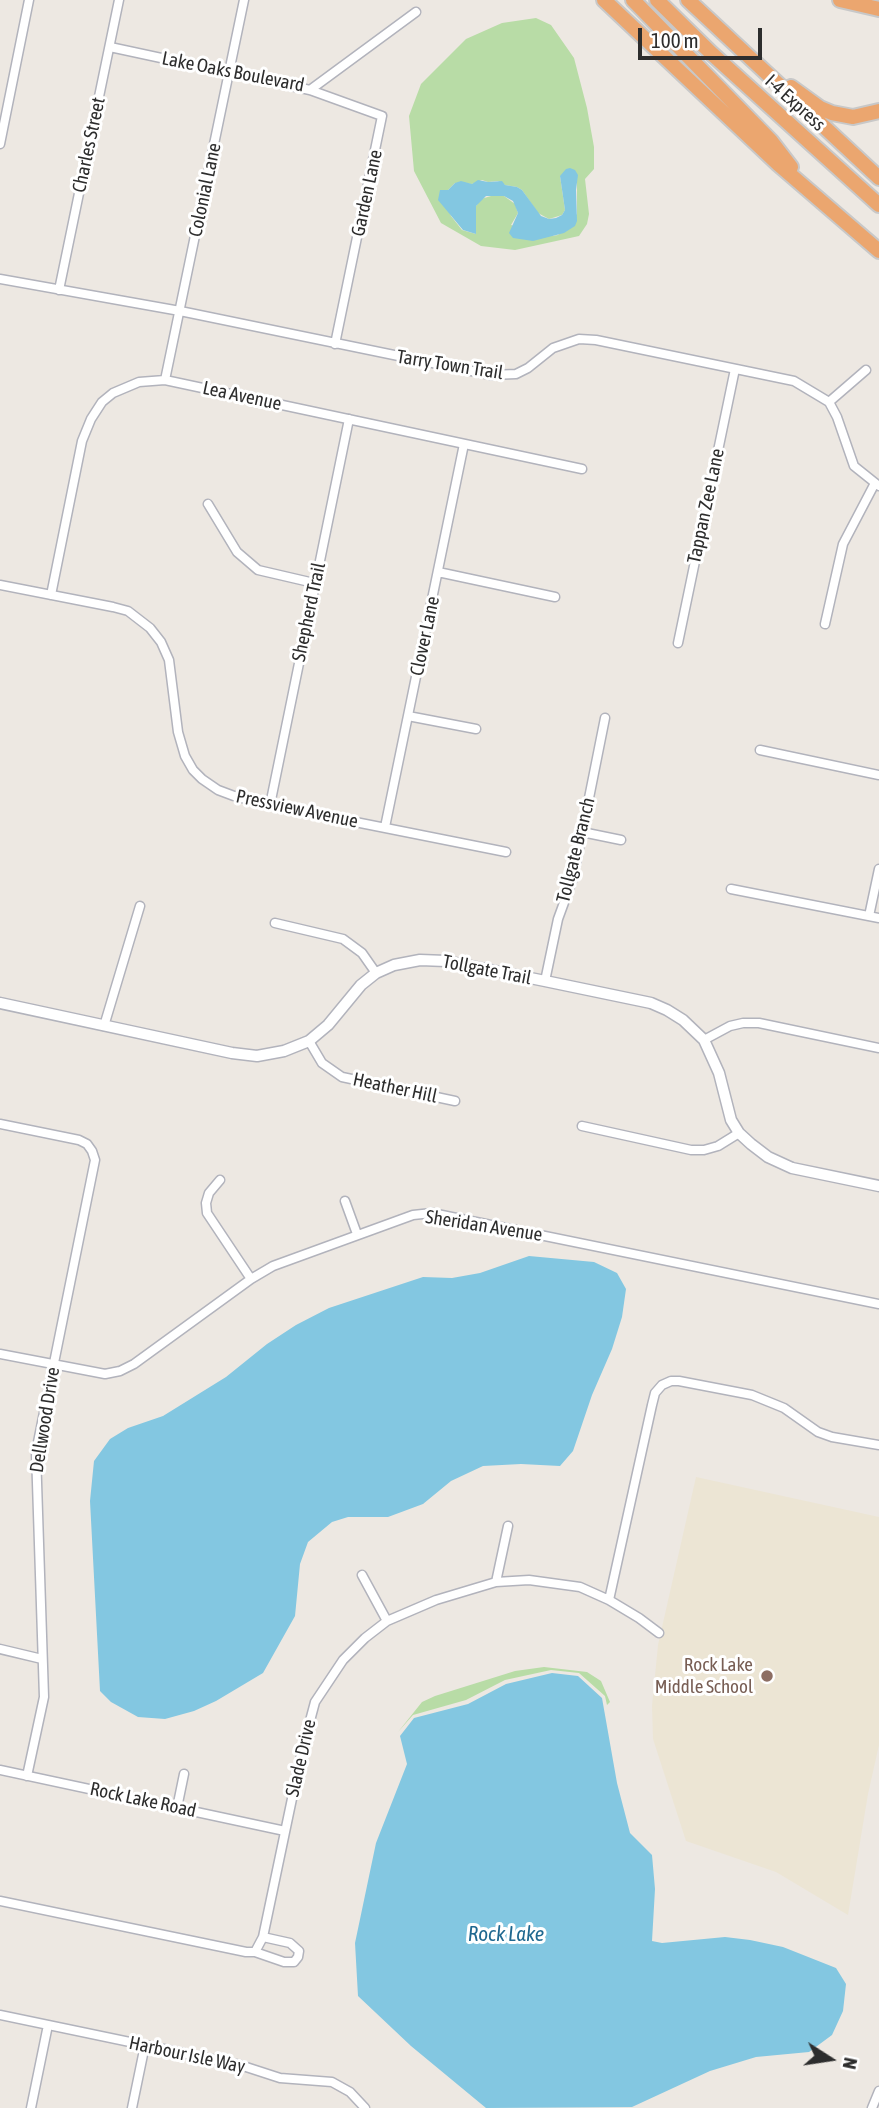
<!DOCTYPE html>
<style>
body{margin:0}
#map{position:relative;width:879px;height:2108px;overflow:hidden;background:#ede8e2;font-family:"Asap Condensed",sans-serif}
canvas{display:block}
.north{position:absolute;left:795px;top:2024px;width:70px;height:70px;-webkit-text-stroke:5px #fff;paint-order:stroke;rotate:102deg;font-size:19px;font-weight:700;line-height:28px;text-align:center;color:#2d2d2d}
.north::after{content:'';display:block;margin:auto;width:24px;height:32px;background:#2d2d2d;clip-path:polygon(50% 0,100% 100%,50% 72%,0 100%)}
.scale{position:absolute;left:638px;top:28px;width:124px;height:32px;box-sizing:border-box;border:4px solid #2d2d2d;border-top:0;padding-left:9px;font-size:21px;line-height:24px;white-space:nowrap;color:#2d2d2d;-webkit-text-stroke:5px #fff;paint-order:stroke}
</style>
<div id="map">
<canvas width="879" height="2108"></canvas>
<div class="north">N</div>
<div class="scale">100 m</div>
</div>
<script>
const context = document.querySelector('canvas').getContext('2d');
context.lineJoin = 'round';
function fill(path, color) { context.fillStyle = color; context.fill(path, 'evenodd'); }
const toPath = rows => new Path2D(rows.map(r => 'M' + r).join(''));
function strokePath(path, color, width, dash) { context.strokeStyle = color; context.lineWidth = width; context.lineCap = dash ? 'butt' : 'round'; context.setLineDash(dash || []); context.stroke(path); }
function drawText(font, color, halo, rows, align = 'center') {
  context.font = font + ' "Asap Condensed",sans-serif'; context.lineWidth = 6; context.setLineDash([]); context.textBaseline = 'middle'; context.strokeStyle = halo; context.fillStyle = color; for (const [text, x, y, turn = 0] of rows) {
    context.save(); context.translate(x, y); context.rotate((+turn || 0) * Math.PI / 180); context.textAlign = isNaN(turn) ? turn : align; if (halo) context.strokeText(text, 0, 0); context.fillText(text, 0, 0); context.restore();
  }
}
const education = toPath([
 [696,1477,879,1517,879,1745,868,1794,848,1915,776,1872,686,1841,653,1739,652,1706,658,1645]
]);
const green = toPath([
 [536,18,551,25,574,58,587,108,594,147,594,169,585,179,589,214,587,224,579,236,515,250,481,246,441,223,414,171,409,116,421,84,466,39,502,23],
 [560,176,577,183,577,214,558,235,552,236,511,225,518,213,515,204,504,196,491,196,481,199,476,206,476,234,462,230,451,216,440,190,448,190,455,183,472,184,482,180,488,182,498,181,505,185,517,187,522,190,538,213,549,219,562,215,565,210],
 [544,1667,587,1672,601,1681,610,1702,607,1705,605,1696,579,1673,551,1670,505,1680,466,1700,413,1715,398,1732,422,1702,435,1696,515,1671]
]);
const water = toPath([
 [570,168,575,170,578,175,576,190,577,221,575,226,564,233,533,241,513,238,509,233,518,213,513,201,504,196,486,196,476,206,476,234,463,230,438,200,440,190,448,190,455,183,461,181,472,184,478,180,488,182,502,181,505,185,517,187,522,190,541,216,549,219,556,218,562,215,565,210,560,176,566,169],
 [529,1256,594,1262,617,1273,626,1289,622,1317,612,1349,592,1395,573,1451,560,1466,521,1464,483,1466,451,1481,423,1504,388,1517,348,1517,332,1522,308,1542,300,1564,295,1616,263,1673,216,1701,194,1711,165,1719,138,1717,111,1702,100,1691,90,1501,94,1461,110,1439,128,1428,163,1416,226,1377,267,1344,296,1325,329,1308,423,1277,452,1278,480,1273],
 [552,1673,578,1676,602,1698,617,1783,630,1833,652,1855,655,1889,652,1941,662,1943,725,1937,750,1940,783,1947,836,1968,846,1984,843,2011,832,2035,809,2052,756,2057,710,2071,632,2107,486,2108,411,2046,358,1996,355,1943,376,1843,407,1764,400,1736,414,1718,468,1704,506,1684]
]);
const minor = toPath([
 [110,47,310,90,382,116,335,344],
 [310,90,416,12],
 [0,144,29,0],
 [0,279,180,311,491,375,516,374,528,368,553,348,579,339,596,340,794,381,829,402,837,417,854,466,879,486],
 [59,290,119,0],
 [165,380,244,0],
 [829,402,866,370],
 [208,504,237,552,258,570,314,583],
 [438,572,555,597],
 [0,585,113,607,128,611,150,628,161,642,169,660,178,732,185,756,193,770,202,779,218,790,234,796,270,805,506,852],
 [51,595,82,441,91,419,102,402,113,393,139,382,165,380,582,469],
 [825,624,843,544,875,483],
 [678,643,735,369],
 [408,716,476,729],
 [760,750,879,775],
 [270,805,349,419],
 [385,827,464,444],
 [582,832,621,840],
 [731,889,879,918],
 [869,916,879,869],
 [275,923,343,939,362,953,376,973],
 [545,981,558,919,573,878,605,718],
 [104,1026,140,906],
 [704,1040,730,1026,743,1023,759,1023,879,1048],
 [309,1041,322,1063,342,1077,455,1101],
 [0,1124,79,1140,87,1144,92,1151,95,1160,36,1452,44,1697,27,1776],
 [582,1126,691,1150,704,1150,718,1146,739,1133],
 [220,1180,209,1193,206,1203,207,1213,251,1279],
 [345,1201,357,1234],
 [0,1354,105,1374,120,1371,134,1364,251,1279,273,1266,413,1215,432,1213,879,1304],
 [362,1575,387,1621],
 [496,1582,508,1526],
 [609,1600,652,1405,655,1393,662,1385,671,1381,679,1381,752,1395,784,1408,818,1432,832,1437,879,1445],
 [0,1649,42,1659],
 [0,1770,285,1831],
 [177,1808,184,1774],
 [0,1901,246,1952,255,1952,263,1937,302,1751,315,1702,343,1660,365,1638,387,1621,436,1600,496,1582,529,1580,580,1587,609,1600,639,1618,659,1633],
 [255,1952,284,1962,294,1962,298,1957,299,1951,290,1943,263,1937],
 [0,2015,240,2065,280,2078,332,2082,350,2092,365,2108],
 [31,2108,48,2025],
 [132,2108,145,2045],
 [872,2108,879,2091]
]);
const tertiary = toPath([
 [0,1003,232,1053,257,1056,284,1051,309,1041,328,1025,361,985,376,973,394,965,420,960,446,961,545,981,651,1003,667,1010,683,1020,704,1040,719,1073,731,1120,739,1133,751,1144,768,1157,792,1168,879,1186]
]);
const motorway = toPath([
 [604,0,778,164,879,251],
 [633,0,771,141,791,167],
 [657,0,711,53,879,205],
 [688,0,879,178],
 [840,0,879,9],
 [791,87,820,108,832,113,853,117,879,111]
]);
const markers = [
 [767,1676,7,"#8d6e63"]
];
const streetNames = [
 ["Lake Oaks Boulevard",233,72,11],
 ["I-4 Express",795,103,42],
 ["Charles Street",89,145,-78],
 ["Colonial Lane",205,190,-78],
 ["Garden Lane",367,193,-78],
 ["Tarry Town Trail",450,365,9],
 ["Lea Avenue",242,396,12],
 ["Tappan Zee Lane",706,506,-78],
 ["Shepherd Trail",309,612,-78],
 ["Clover Lane",425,636,-78],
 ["Pressview Avenue",297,809,12],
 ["Tollgate Branch",576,850,-76],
 ["Tollgate Trail",487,970,11],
 ["Heather Hill",395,1088,12],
 ["Sheridan Avenue",484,1226,9],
 ["Dellwood Drive",45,1420,-81],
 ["Slade Drive",301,1758,-77],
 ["Rock Lake Road",143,1800,12],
 ["Harbour Isle Way",187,2055,12]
];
const educationNames = [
 ["Rock Lake",753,1665],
 ["Middle School",753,1687]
];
const waterNames = [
 ["Rock Lake",506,1934]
];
fill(education, '#ece5d4');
fill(green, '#b8dca6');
fill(water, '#83c7e1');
strokePath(minor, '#b2b3bc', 11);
strokePath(tertiary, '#b2b3bc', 13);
strokePath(motorway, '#c8c8c8', 18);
strokePath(minor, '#fff', 8);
strokePath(tertiary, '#fff', 10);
strokePath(motorway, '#eba66f', 14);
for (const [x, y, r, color] of markers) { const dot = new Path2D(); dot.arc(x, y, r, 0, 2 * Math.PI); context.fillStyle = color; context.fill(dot); strokePath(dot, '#fff', 2.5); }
drawText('19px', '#2d2d2d', '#fff', streetNames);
drawText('19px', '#785e54', '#fff', educationNames, 'right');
drawText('italic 21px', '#1f6890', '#fff', waterNames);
</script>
